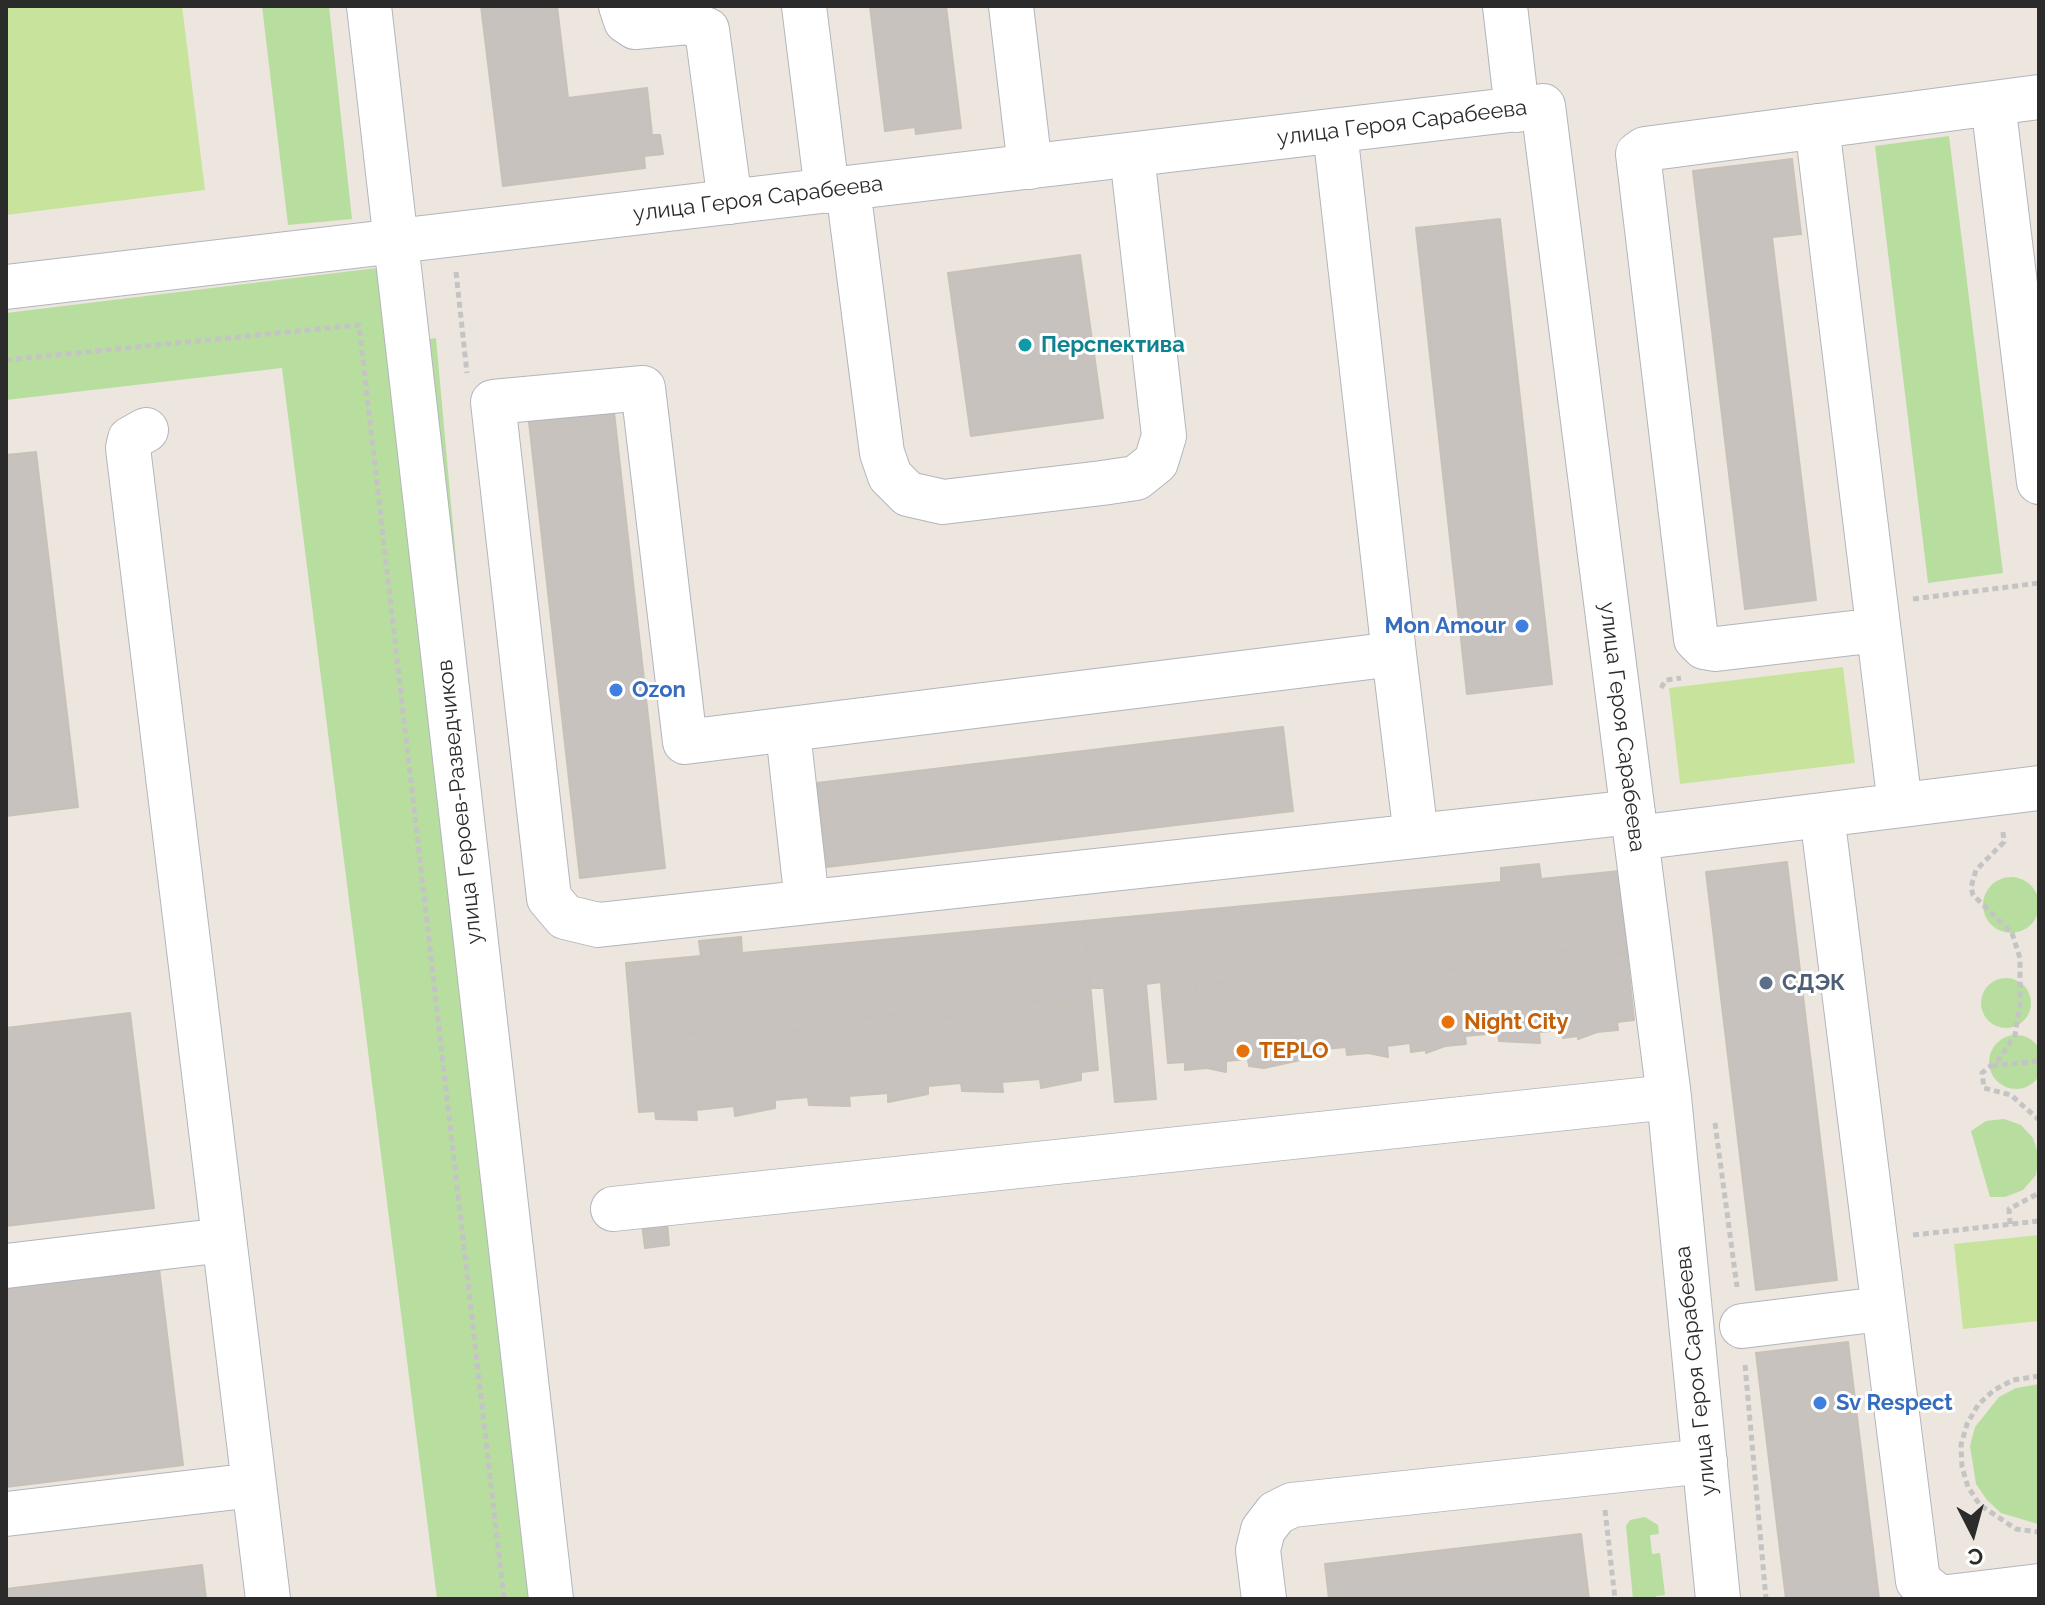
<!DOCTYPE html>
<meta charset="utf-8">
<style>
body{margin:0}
#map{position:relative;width:2045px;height:1605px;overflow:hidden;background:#ece6de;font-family:Raleway,sans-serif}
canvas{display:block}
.frame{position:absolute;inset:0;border:8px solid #2b2b2b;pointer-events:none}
.north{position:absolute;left:1933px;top:1493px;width:80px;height:80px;-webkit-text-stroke:6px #fff;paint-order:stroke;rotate:174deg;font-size:22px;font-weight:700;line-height:32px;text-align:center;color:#2b2b2b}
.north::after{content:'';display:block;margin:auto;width:28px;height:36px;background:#2b2b2b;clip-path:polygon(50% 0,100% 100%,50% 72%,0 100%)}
</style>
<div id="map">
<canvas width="2045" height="1605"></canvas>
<div class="frame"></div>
<div class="north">С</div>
</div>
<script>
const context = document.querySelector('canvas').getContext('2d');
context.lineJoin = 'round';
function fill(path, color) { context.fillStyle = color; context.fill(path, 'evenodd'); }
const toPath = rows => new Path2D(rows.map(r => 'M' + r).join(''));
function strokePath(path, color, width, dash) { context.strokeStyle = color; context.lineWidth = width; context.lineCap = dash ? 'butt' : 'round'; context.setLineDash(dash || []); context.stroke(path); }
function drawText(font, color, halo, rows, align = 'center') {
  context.font = font + ' Raleway,sans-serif'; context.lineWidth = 6; context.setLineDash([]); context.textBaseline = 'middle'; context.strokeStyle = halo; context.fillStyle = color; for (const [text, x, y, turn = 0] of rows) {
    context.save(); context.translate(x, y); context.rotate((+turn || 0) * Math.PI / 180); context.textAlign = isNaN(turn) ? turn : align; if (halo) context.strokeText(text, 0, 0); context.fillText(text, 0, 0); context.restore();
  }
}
const green = toPath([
 [262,6,329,6,352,219,288,225],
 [1949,136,2003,573,1928,583,1875,146],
 [385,267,394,345,436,338,550,1599,437,1599,282,368,6,400,6,313],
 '1983 905a28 28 0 1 1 56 0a28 28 0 1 1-56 0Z',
 '1981 1003a25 25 0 1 1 50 0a25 25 0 1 1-50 0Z',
 '1989 1062a27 27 0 1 1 54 0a27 27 0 1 1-54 0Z',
 [2004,1119,2021,1125,2033,1138,2039,1156,2036,1175,2023,1190,2005,1197,1990,1197,1971,1131,1986,1121],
 [2039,1384,2039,1524,2038,1524,2001,1513,1987,1500,1976,1484,1970,1446,1975,1427,1999,1397,2016,1388],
 [1645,1517,1658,1525,1659,1534,1650,1535,1652,1554,1660,1553,1665,1595,1656,1596,1656,1599,1633,1599,1626,1526,1630,1520]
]);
const pitch = toPath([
 [6,6,182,6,205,190,6,215],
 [1843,667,1855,763,1680,784,1669,688],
 [2039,1235,2039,1321,1963,1329,1954,1244]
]);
const building = toPath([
 [481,6,557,6,568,98,647,88,652,135,660,135,663,154,644,156,645,168,503,186,481,6],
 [870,6,946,6,961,128,916,134,915,127,885,131,870,6],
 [1792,159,1801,234,1772,237,1816,600,1745,609,1693,171,1792,159],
 [1500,219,1552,684,1467,694,1416,228,1500,219],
 [1080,255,1103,418,971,436,948,273,1080,255],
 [613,403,665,868,580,878,528,413,613,403],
 [36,452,78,807,6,816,6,455,36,452],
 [1283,727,1293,811,827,867,817,783,1283,727],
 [1787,862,1837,1280,1756,1290,1706,872,1787,862],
 [1539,864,1541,879,1620,871,1627,953,1587,957,1587,949,1505,956,1506,964,1433,971,1432,964,1351,971,1352,978,1278,985,1277,977,1196,985,1196,993,1162,996,1161,982,1146,984,1156,1099,1115,1102,1104,988,1090,988,1084,921,1501,882,1501,868,1539,864],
 [1084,921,1092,1004,1056,1007,1055,999,974,1007,975,1015,903,1021,902,1014,821,1021,822,1028,750,1035,749,1028,667,1035,668,1043,633,1046,626,963,701,956,699,941,741,937,742,953,1084,921],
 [1587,949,1587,957,1627,953,1634,1020,1617,1022,1618,1030,1597,1032,1578,1039,1578,1036,1563,1038,1562,1030,1539,1032,1540,1043,1499,1041,1498,1033,1465,1036,1466,1044,1445,1046,1426,1053,1426,1050,1411,1052,1410,1043,1387,1046,1388,1057,1368,1053,1347,1055,1346,1047,1304,1051,1305,1059,1264,1068,1249,1066,1248,1059,1226,1061,1226,1072,1207,1068,1185,1070,1185,1062,1168,1063,1162,996,1197,993,1196,985,1277,977,1278,985,1352,978,1351,971,1432,964,1433,971,1506,964,1505,956,1587,949],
 [1055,999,1056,1007,1092,1004,1098,1070,1081,1072,1081,1080,1041,1088,1040,1079,1002,1082,1003,1092,962,1091,961,1083,928,1086,928,1094,888,1102,888,1093,849,1096,850,1106,809,1105,808,1097,775,1100,775,1108,735,1116,734,1106,696,1110,697,1120,656,1119,655,1111,639,1112,633,1046,668,1043,667,1035,749,1028,750,1035,822,1028,821,1021,902,1014,903,1021,975,1015,974,1007,1055,999],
 [130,1013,154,1208,6,1226,6,1028,130,1013],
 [667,1221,669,1245,645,1248,642,1224,667,1221],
 [159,1268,183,1465,6,1487,6,1287,159,1268],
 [1848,1342,1879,1599,1786,1599,1756,1353,1848,1342],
 [1581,1534,1589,1599,1329,1599,1325,1564,1581,1534],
 [202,1565,206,1599,6,1599,6,1589,202,1565]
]);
const path = toPath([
 [456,272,467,373],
 [6,360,359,325,504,1599],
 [1913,599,2039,583],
 [1661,688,1666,680,1681,678],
 [2003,832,2004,842,1976,870,1971,887,1973,895,2012,933,2020,958,2020,1003,2015,1035,1999,1059,1982,1073,1984,1088,2011,1095,2039,1120],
 [1992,1066,2039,1061],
 [1715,1123,1737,1287],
 [2010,1224,2009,1209,2039,1193],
 [1913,1235,2039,1221],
 [1745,1365,1766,1599],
 [2039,1376,2013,1380,1994,1390,1978,1405,1967,1424,1961,1445,1962,1467,1968,1487,1980,1505,2016,1529,2039,1532],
 [1605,1510,1615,1599]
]);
const minor = toPath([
 [369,6,551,1599],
 [621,6,626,21,635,27,688,22,707,30,730,202],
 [804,6,827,191],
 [1011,6,1030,167],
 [1505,6,1517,110],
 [1993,103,2039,482],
 [1817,126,1900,805],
 [1335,131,1394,654],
 [848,189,882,453,890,476,908,494,943,502,1102,483,1136,478,1156,462,1164,436,1132,155],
 [6,287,1543,106,1669,1097,1718,1599],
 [146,430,130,439,128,448,268,1599],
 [1878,630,1716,649,1704,647,1696,639,1638,154,1645,149,2039,97],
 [788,732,807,902],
 [2039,788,1822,815,1918,1581,1940,1598,2039,1586],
 [1416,836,598,925,565,917,549,898,493,402,643,388,685,742,1394,654,1416,836,1633,812],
 [1636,838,1822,815],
 [613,1209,1669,1097],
 [6,1266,224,1240],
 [1742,1326,1881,1309],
 [6,1514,254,1485],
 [1264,1599,1258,1550,1263,1530,1276,1513,1292,1505,1705,1461]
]);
const markers = [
 [1025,345,8,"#0f9aa8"],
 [1522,626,8,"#3f7fe0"],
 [616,690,8,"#3f7fe0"],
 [1766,983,8,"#5c6f8a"],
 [1448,1022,8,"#e8710a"],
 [1243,1051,8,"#e8710a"],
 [1820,1403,8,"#3f7fe0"]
];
const streetNames = [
 ["улица Героя Сарабеева",1402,123,-7],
 ["улица Героя Сарабеева",758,199,-7],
 ["улица Героя Сарабеева",1622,727,83],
 ["улица Героев-Разведчиков",460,802,-96],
 ["улица Героя Сарабеева",1696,1371,-96]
];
const cultureNames = [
 ["Перспектива",1041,345]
];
const shopNames = [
 ["Mon Amour",1506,626,"right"],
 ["Ozon",632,690],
 ["Sv Respect",1836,1403]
];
const serviceNames = [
 ["СДЭК",1782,983]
];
const foodNames = [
 ["Night City",1464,1022],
 ["TEPLO",1259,1051]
];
fill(green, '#b7de9f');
fill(pitch, '#c8e49c');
fill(building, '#c7c2be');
strokePath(building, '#c7c1b8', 2);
strokePath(minor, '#b2b5bd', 46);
strokePath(path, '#c4c4c4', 5, [6, 4]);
strokePath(minor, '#fff', 44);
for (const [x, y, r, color] of markers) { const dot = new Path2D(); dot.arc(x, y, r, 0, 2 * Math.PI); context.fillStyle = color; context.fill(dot); strokePath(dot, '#fff', 3); }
drawText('22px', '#2b2b2b', '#fff', streetNames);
drawText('bold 22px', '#0d838f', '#fff', cultureNames, 'left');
drawText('bold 22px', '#366cbe', '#fff', shopNames, 'left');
drawText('bold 22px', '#4e5e75', '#fff', serviceNames, 'left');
drawText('bold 22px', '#c56008', '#fff', foodNames, 'left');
</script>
